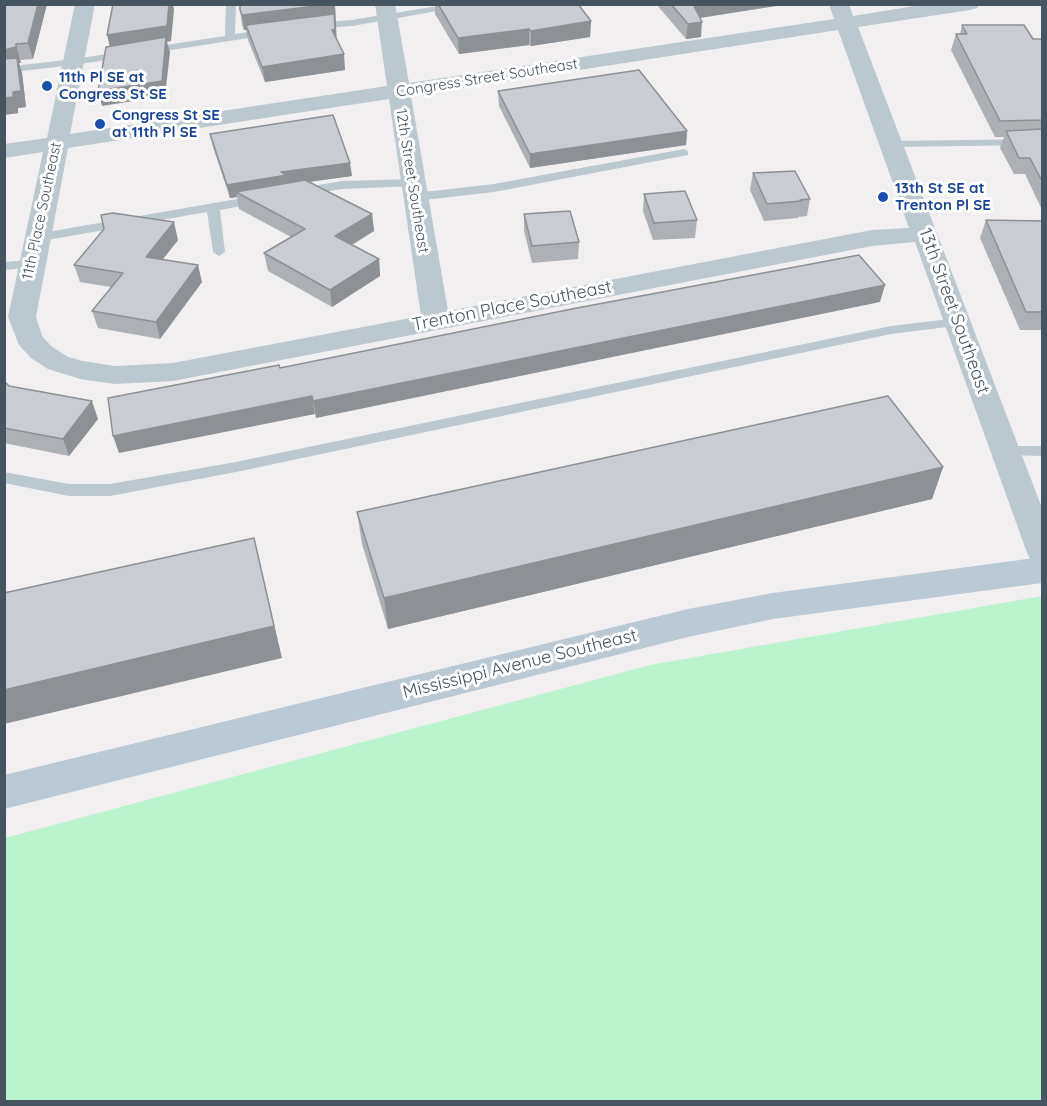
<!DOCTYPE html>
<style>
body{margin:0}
#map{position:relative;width:1047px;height:1106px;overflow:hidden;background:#f2eff0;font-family:Quicksand,sans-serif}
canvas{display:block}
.frame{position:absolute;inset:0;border:6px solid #46545f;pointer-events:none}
</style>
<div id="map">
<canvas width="1047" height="1106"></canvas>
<div class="frame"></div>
</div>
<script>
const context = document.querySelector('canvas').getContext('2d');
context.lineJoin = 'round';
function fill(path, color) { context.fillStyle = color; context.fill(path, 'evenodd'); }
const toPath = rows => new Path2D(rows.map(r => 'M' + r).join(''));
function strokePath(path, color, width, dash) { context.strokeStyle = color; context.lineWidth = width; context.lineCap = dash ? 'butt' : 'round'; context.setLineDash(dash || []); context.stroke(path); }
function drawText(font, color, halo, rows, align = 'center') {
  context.font = font + ' Quicksand,sans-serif'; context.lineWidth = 6; context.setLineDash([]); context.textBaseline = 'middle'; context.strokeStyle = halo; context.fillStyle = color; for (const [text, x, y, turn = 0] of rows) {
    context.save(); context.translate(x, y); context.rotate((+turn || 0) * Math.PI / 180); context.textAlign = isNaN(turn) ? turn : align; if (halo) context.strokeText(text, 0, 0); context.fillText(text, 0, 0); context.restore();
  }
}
const green = toPath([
 [1042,596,1042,1101,5,1101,5,838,650,665]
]);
const service = toPath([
 [226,4,236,4,235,34,268,29,273,32,268,35,74,65,4,73,4,67,74,59,225,36,226,4],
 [450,4,477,4,352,26,314,29,309,26,314,23,352,20,450,4],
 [1042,139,1042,145,891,147,885,144,891,141,1042,139],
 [684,149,688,151,688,155,494,192,415,201,409,197,415,193,494,184,684,149],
 [413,179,417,180,417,186,342,189,300,196,294,192,300,188,342,181,413,179],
 [260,195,266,199,264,202,220,210,225,252,219,256,213,252,207,212,36,242,30,238,36,234,260,195],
 [31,260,36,261,38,264,36,267,4,270,4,262,31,260],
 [958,318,963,319,965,322,963,325,891,334,236,472,110,496,69,496,4,483,4,472,69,484,110,484,236,462,891,326,958,318],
 [1007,446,1042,446,1042,456,1002,455,999,451,1002,447,1007,446]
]);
const minor = toPath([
 [75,4,95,4,70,134,387,86,375,4,395,4,409,83,834,19,829,4,849,4,853,16,927,4,980,4,977,8,970,10,858,27,1042,508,1042,562,1030,559,1026,550,915,242,872,246,173,381,115,384,80,379,48,369,31,358,19,345,8,317,43,152,4,158,4,144,47,138,75,4],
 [838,30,909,228,872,230,448,311,411,96,838,30],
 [389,99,421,316,173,363,115,366,83,361,68,357,51,346,42,336,36,317,68,148,389,99]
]);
const secondary = toPath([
 [1042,557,1042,583,773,619,688,637,4,809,4,775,688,609,773,593,1042,557]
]);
const wall = toPath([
 [4,4,47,4,33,59,20,60,21,63,19,63,22,73,26,107,18,108,18,113,4,115],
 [240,4,335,4,336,39,345,70,265,82,248,40,246,30,244,30,242,25,240,10],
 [435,4,591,21,590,37,531,46,529,45,459,54,435,14],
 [656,4,782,4,782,5,700,18,701,37,686,39],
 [962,25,1033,39,1042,39,1042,210,1025,174,1014,174,1000,148,1004,137,995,137,951,50,956,34,960,34],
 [498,91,687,131,686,145,530,168,499,106],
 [210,134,352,176,308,182,372,214,374,231,352,245,379,259,380,276,332,307,268,271,264,253,291,237,239,209,237,197,230,198,213,147],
 [753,173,810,199,807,216,798,217,798,218,764,221,750,190],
 [644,194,697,220,695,238,653,240,643,211],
 [524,214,579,242,578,259,532,263,524,231],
 [986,220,1042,221,1042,330,1020,330,980,238],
 [178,240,163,259,202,282,160,339,98,328,92,311,111,287,80,282,74,265],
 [4,381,9,386,98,419,69,456,4,443],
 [943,467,932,499,388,629,362,544,357,512]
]);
const shadedWall = toPath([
 [38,4,47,4,33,59,28,43],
 [169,4,173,4,174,10,171,41,167,42,170,52,165,96,102,106,98,91,111,51,107,35],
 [335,4,337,45,246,25,246,30,244,30,242,15],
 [693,4,782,4,782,5,692,19],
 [591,21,590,37,531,46,531,31],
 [702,22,701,37,686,39,688,24],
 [529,29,529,45,459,54,458,38],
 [16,44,20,60,21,63,19,63,22,73,26,107,18,108,18,113,4,115,4,50],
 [344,54,345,70,265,82,262,67],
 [687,131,686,145,530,168,530,154],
 [350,163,352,176,236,192,237,197,230,198,227,185,281,172],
 [372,214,374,231,338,253,335,236],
 [174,222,178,240,151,274,146,257],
 [379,259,380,276,332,307,330,290],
 [198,265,202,282,160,339,156,322],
 [885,285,880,302,316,418,313,401],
 [312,396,315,414,119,453,113,436],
 [92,401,98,419,69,456,63,439],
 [943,467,932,499,388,629,384,598],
 [254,538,282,658,4,724,4,690]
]);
const building = toPath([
 [4,4,38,4,28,43,16,44,16,47,4,50,4,4],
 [113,4,169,4,167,26,107,35,113,4],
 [240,4,332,4,242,15,240,10,240,4],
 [438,4,578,4,591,21,531,31,529,29,458,38,438,4],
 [671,4,693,4,702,22,688,24,671,4],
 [334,14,335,29,332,30,344,54,262,67,246,25,334,14],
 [962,25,1024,25,1033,39,1042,39,1042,120,1000,121,956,34,967,34,962,25],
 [166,37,162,81,98,91,106,47,166,37],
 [17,58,21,91,13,92,13,97,4,98,4,59,17,58],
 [639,70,687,131,530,154,498,91,639,70],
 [333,115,350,163,281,172,287,175,227,185,210,134,333,115],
 [1042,129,1042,181,1030,158,1019,158,1006,131,1042,129],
 [795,171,810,199,800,200,801,201,767,204,753,173,795,171],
 [305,180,372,214,335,236,379,259,330,290,264,253,305,229,236,192,305,180],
 [685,191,697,220,654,223,644,194,685,191],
 [570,211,579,242,532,246,524,214,570,211],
 [113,213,174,222,146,257,198,265,156,322,92,311,123,273,74,265,104,229,101,215,113,213],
 [986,220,1042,221,1042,312,1026,312,986,220],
 [859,255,885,285,313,401,312,396,113,436,108,398,279,365,280,368,577,308,859,255],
 [4,381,9,386,92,401,63,439,4,428,4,381],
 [888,396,943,467,384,598,357,512,888,396],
 [254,538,274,626,4,690,4,593,254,538]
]);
const markers = [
 [47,86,6,"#1a4fb4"],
 [100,124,6,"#1a4fb4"],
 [883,197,6,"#1a4fb4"]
];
const farTransitnames = [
 ["11th Pl SE at",59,77],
 ["Congress St SE",59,94],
 ["Congress St SE",112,115],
 ["at 11th Pl SE",112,132],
 ["13th St SE at",895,188],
 ["Trenton Pl SE",895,205]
];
const farStreetnames = [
 ["Congress Street Southeast",487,78,-9],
 ["12th Street Southeast",412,181,81],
 ["11th Place Southeast",42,211,-78]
];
const streetNames = [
 ["Trenton Place Southeast",512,306,-11],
 ["13th Street Southeast",954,311,70],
 ["Mississippi Avenue Southeast",520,664,-14]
];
fill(green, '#baf4cf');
fill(service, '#bcc8d0');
fill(minor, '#bcc8d0');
fill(secondary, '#bbc9d5');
fill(wall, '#adb0b5');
fill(shadedWall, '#8d9094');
fill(building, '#c9cdd3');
strokePath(building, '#8d9094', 1.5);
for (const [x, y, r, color] of markers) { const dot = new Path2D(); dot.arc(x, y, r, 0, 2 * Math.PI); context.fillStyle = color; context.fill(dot); strokePath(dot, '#fff', 2); }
drawText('bold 15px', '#164399', '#fff', farTransitnames, 'left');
drawText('15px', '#46545f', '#fff', farStreetnames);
drawText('18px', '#46545f', '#fff', streetNames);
</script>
